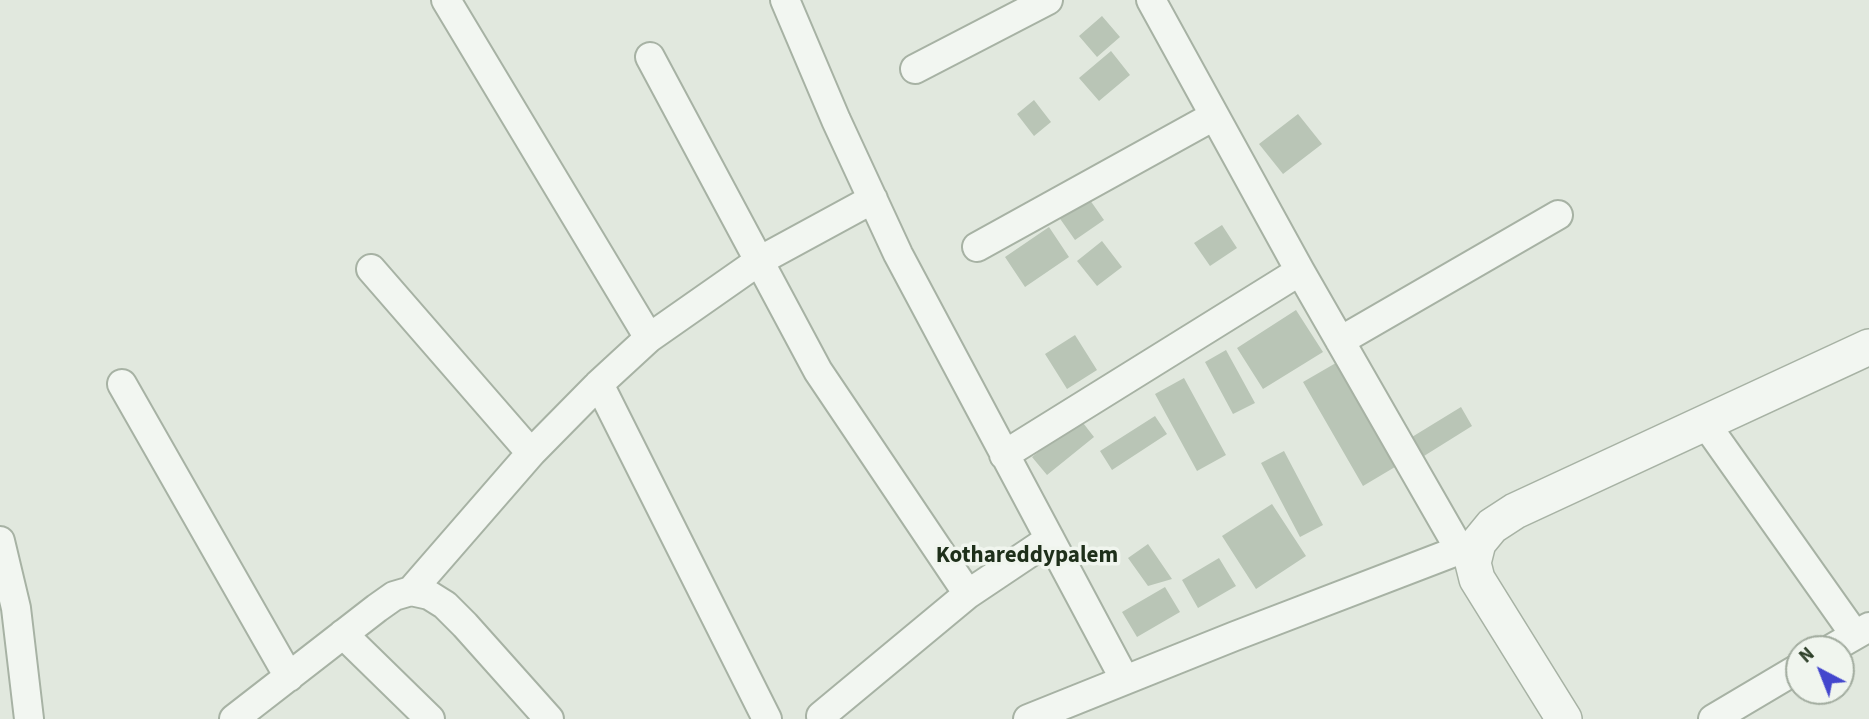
<!DOCTYPE html>
<style>
body{margin:0}
#map{position:relative;width:1869px;height:719px;overflow:hidden;background:#e1e8de;font-family:"Source Sans 3",sans-serif}
canvas{display:block}
.north{position:absolute;left:1785px;top:635px;width:70px;height:70px;box-sizing:border-box;background:#f0f5ee;border:2px solid #a2ac9f;border-radius:50%;rotate:318deg;font-size:19px;font-weight:700;line-height:28px;text-align:center;color:#2d3f28}
.north::after{content:'';display:block;margin:auto;width:24px;height:32px;background:#4346cd;clip-path:polygon(50% 0,100% 100%,50% 72%,0 100%)}
</style>
<div id="map">
<canvas width="1869" height="719"></canvas>
<div class="north">N</div>
</div>
<script>
const context = document.querySelector('canvas').getContext('2d');
context.lineJoin = 'round';
function fill(path, color) { context.fillStyle = color; context.fill(path, 'evenodd'); }
const toPath = rows => new Path2D(rows.map(r => 'M' + r).join(''));
function strokePath(path, color, width, dash) { context.strokeStyle = color; context.lineWidth = width; context.lineCap = dash ? 'butt' : 'round'; context.setLineDash(dash || []); context.stroke(path); }
function drawText(font, color, halo, rows, align = 'center') {
  context.font = font + ' "Source Sans 3",sans-serif'; context.lineWidth = 7; context.setLineDash([]); context.textBaseline = 'middle'; context.strokeStyle = halo; context.fillStyle = color; for (const [text, x, y, turn = 0] of rows) {
    context.save(); context.translate(x, y); context.rotate((+turn || 0) * Math.PI / 180); context.textAlign = isNaN(turn) ? turn : align; if (halo) context.strokeText(text, 0, 0); context.fillText(text, 0, 0); context.restore();
  }
}
const building = toPath([
 [1102,16,1120,37,1097,57,1079,36],
 [1111,51,1130,75,1099,101,1079,78],
 [1034,100,1051,122,1034,136,1017,114],
 [1298,114,1322,144,1283,174,1259,144],
 [1085,193,1104,220,1075,240,1056,213],
 [1222,225,1237,248,1210,266,1194,243],
 [1049,227,1069,257,1025,287,1005,257],
 [1102,241,1122,267,1097,286,1077,261],
 [1296,310,1323,352,1263,389,1237,348],
 [1075,335,1097,370,1067,389,1045,354],
 [1226,350,1255,403,1233,414,1205,362],
 [1341,360,1400,464,1363,486,1303,382],
 [1184,378,1226,455,1197,471,1155,394],
 [1461,407,1472,426,1424,456,1412,437],
 [1155,416,1167,434,1112,470,1100,451],
 [1080,419,1094,437,1047,475,1032,457],
 [1284,451,1323,525,1300,537,1261,463],
 [1272,504,1306,556,1256,589,1222,536],
 [1148,544,1172,579,1148,586,1128,558],
 [1219,558,1236,586,1198,608,1182,580],
 [1165,587,1180,612,1137,637,1122,612]
]);
const minor = toPath([
 [446,0,649,338],
 [785,0,836,120,898,254,1125,680],
 [1151,0,1300,271,1460,550],
 [650,57,818,371,968,594],
 [915,69,1048,0],
 [977,247,1214,116],
 [371,269,531,453],
 [1340,341,1558,215],
 [122,384,289,677],
 [599,384,767,719],
 [1705,423,1855,635],
 [1004,455,1300,271],
 [0,541,16,608,29,719],
 [411,591,531,453,599,384,649,338,759,261,873,199],
 [343,634,430,719],
 [1831,649,1869,627],
 [821,716,968,594,1050,539],
 [234,719,377,608,394,596,411,591,429,595,445,605,465,625,549,719],
 [1028,719,1235,636,1475,544],
 [1713,719,1799,668]
]);
const tertiary = toPath([
 [1564,719,1477,579,1473,563,1478,543,1492,526,1515,511,1869,347]
]);
const quarterNames = [
 ["Kothareddypalem",1027,557]
];
fill(building, '#b9c5b6');
strokePath(minor, '#a7b2a4', 32);
strokePath(tertiary, '#a7b2a4', 38);
strokePath(minor, '#f2f6f1', 28);
strokePath(tertiary, '#f2f6f1', 35);
drawText('bold 23px', '#1e2f1a', '#f0f5ee', quarterNames);
</script>
